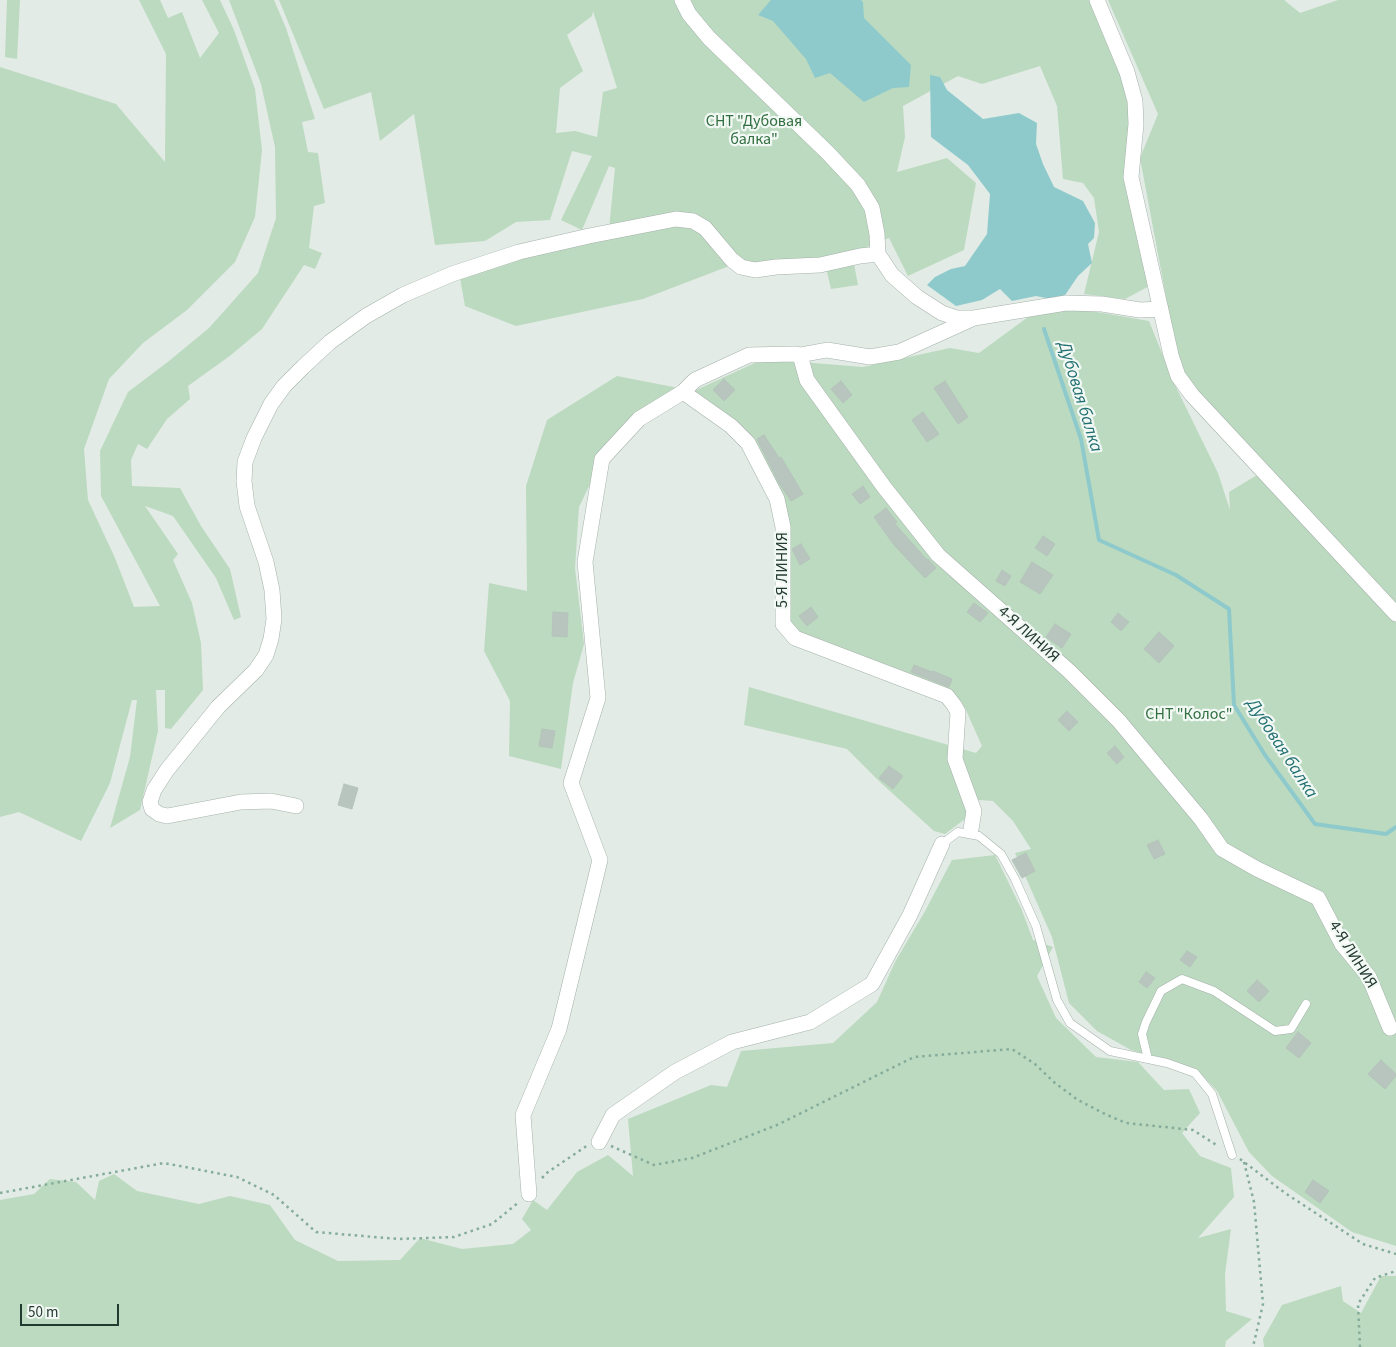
<!DOCTYPE html>
<meta charset="utf-8">
<style>
body{margin:0}
#map{position:relative;width:1396px;height:1347px;overflow:hidden;background:#e2ebe5;font-family:"Source Sans 3",sans-serif}
canvas{display:block}
.scale{position:absolute;left:20px;top:1304px;width:99px;height:22px;box-sizing:border-box;border:2px solid #233a31;border-top:0;padding-left:6px;font-size:15px;line-height:18px;white-space:nowrap;color:#233a31;-webkit-text-stroke:4px #f2f8f4;paint-order:stroke}
</style>
<div id="map">
<canvas width="1396" height="1347"></canvas>
<div class="scale">50 m</div>
</div>
<script>
const context = document.querySelector('canvas').getContext('2d');
context.lineJoin = 'round';
function fill(path, color) { context.fillStyle = color; context.fill(path, 'evenodd'); }
const toPath = rows => new Path2D(rows.map(r => 'M' + r).join(''));
function strokePath(path, color, width, dash) { context.strokeStyle = color; context.lineWidth = width; context.lineCap = dash ? 'butt' : 'round'; context.setLineDash(dash || []); context.stroke(path); }
function drawText(font, color, halo, rows, align = 'center') {
  context.font = font + ' "Source Sans 3",sans-serif'; context.lineWidth = 4.5; context.setLineDash([]); context.textBaseline = 'middle'; context.strokeStyle = halo; context.fillStyle = color; for (const [text, x, y, turn = 0] of rows) {
    context.save(); context.translate(x, y); context.rotate((+turn || 0) * Math.PI / 180); context.textAlign = isNaN(turn) ? turn : align; if (halo) context.strokeText(text, 0, 0); context.fillText(text, 0, 0); context.restore();
  }
}
const green = toPath([
 [7,0,20,0,17,59,5,57],
 [139,0,160,0,168,18,182,12,200,58,219,33,202,0,220,0,234,30,255,89,262,150,255,217,235,262,187,310,143,343,109,379,84,449,88,500,115,558,134,607,160,606,101,496,100,451,128,392,169,361,209,328,258,273,276,218,275,147,261,84,229,0,274,0,286,28,315,119,302,122,308,152,318,153,325,203,314,206,309,248,322,253,315,269,304,265,262,329,231,355,188,386,190,399,167,419,147,449,138,444,131,460,132,486,180,488,201,526,230,569,241,617,234,620,216,578,173,516,145,506,178,554,173,560,192,603,201,643,203,690,171,729,165,728,165,690,156,690,158,731,140,810,110,828,130,757,137,700,132,700,110,783,81,841,19,812,0,817,0,67,116,104,165,162,166,54],
 [279,0,1093,0,1130,92,1126,168,1151,285,1125,299,1084,294,1099,232,1094,198,1083,183,1063,179,1057,106,1040,66,982,84,958,76,903,106,905,137,897,172,947,158,976,183,964,250,908,276,889,238,852,253,858,285,831,289,824,259,737,263,643,299,516,326,465,306,460,278,512,260,608,239,615,168,609,166,582,230,561,220,592,156,572,151,550,220,516,222,485,241,435,245,414,114,380,141,371,92,324,109],
 [593,11,617,88,603,92,597,137,575,131,556,133,560,88,583,71,567,35,592,16],
 [1108,0,1284,0,1300,13,1338,0,1396,0,1396,610,1181,377,1140,158,1158,114],
 [1062,306,1149,321,1174,383,1218,473,1230,510,1229,492,1257,475,1396,618,1396,1246,1352,1232,1272,1176,1249,1152,1217,1091,1196,1069,1131,1050,1097,1031,1069,1003,1052,937,1015,853,1031,849,1013,821,993,801,966,799,969,816,945,834,934,831,880,782,847,749,744,725,749,687,976,753,982,746,965,708,918,683,798,636,786,621,784,500,705,401,654,403,602,459,579,507,575,568,584,644,573,683,561,769,509,756,510,701,484,651,489,583,527,591,526,486,547,420,617,376,694,391,759,361,789,361,863,367,950,348,979,353,1028,317],
 [995,855,1021,908,1033,940,1053,947,1037,976,1056,1018,1096,1057,1138,1062,1164,1090,1189,1089,1200,1113,1182,1133,1200,1156,1231,1168,1234,1197,1198,1238,1231,1229,1225,1274,1226,1311,1252,1319,1226,1341,1225,1347,0,1347,0,1200,34,1194,50,1179,76,1182,95,1200,99,1181,114,1174,137,1191,199,1204,230,1196,270,1205,295,1240,338,1261,400,1260,420,1238,462,1249,513,1244,531,1230,522,1219,533,1200,547,1210,577,1172,608,1155,633,1176,628,1119,711,1085,727,1087,741,1051,833,1043,877,1002,895,962,924,913,952,860],
 [1381,1276,1396,1276,1396,1347,1264,1347,1263,1339,1282,1305,1341,1286,1343,1301,1361,1313]
]);
const water = toPath([
 [771,0,861,0,863,2,864,18,911,65,909,87,893,88,864,102,830,73,815,78,806,59,773,21,758,15],
 [930,75,940,77,947,90,983,119,1019,113,1037,123,1036,144,1043,164,1054,187,1083,201,1095,223,1094,238,1088,244,1092,263,1078,276,1061,301,1036,296,1012,301,1000,289,982,300,956,306,927,285,935,277,951,269,965,266,987,234,990,194,968,165,931,137]
]);
const stream = toPath([
 [1044,329,1081,439,1099,540,1176,575,1229,609,1234,705,1265,755,1315,824,1386,834,1396,827]
]);
const building = toPath([
 [724,379,735,390,724,401,713,390,724,379],
 [841,381,852,395,843,403,831,389,841,381],
 [945,381,968,417,958,424,934,388,945,381],
 [923,412,939,434,927,442,912,420,923,412],
 [764,435,779,458,781,457,803,494,791,501,779,483,757,439,764,435],
 [863,486,870,497,860,504,852,494,863,486],
 [886,508,897,522,895,524,927,560,928,559,936,568,925,578,894,545,874,517,886,508],
 [1043,536,1055,544,1047,556,1035,548,1043,536],
 [801,544,810,559,800,565,792,549,801,544],
 [1032,562,1053,575,1040,594,1020,582,1032,562],
 [1002,570,1011,576,1005,586,996,581,1002,570],
 [974,603,988,613,980,622,967,612,974,603],
 [811,607,818,617,807,626,799,616,811,607],
 [553,612,568,613,567,637,552,636,553,612],
 [1118,613,1129,622,1121,631,1111,622,1118,613],
 [1055,624,1071,634,1062,648,1046,637,1055,624],
 [1159,632,1174,646,1159,663,1144,649,1159,632],
 [914,665,932,672,933,671,952,679,949,687,911,672,914,665],
 [1067,711,1078,722,1069,731,1058,720,1067,711],
 [542,729,555,731,552,748,539,746,542,729],
 [1115,746,1124,757,1117,764,1107,753,1115,746],
 [889,766,903,776,893,789,879,778,889,766],
 [344,784,358,788,352,809,338,805,344,784],
 [1158,840,1165,854,1154,859,1147,845,1158,840],
 [1026,853,1035,871,1022,878,1012,860,1026,853],
 [1187,951,1197,957,1190,967,1180,960,1187,951],
 [1146,972,1155,978,1147,988,1139,982,1146,972],
 [1257,980,1269,991,1259,1002,1247,991,1257,980],
 [1298,1032,1311,1043,1299,1058,1286,1048,1298,1032],
 [1381,1060,1396,1074,1396,1076,1385,1089,1368,1074,1381,1060],
 [1313,1180,1329,1191,1320,1203,1305,1192,1313,1180]
]);
const path = toPath([
 [611,1146,654,1165,692,1158,777,1125,914,1057,1012,1049,1035,1064,1055,1083,1078,1100,1105,1114,1126,1123,1193,1130,1218,1146],
 [1240,1159,1285,1193,1363,1244,1396,1254],
 [1244,1162,1254,1202,1263,1304,1253,1347],
 [542,1178,548,1172,588,1145],
 [0,1193,164,1163,237,1177,274,1195,316,1232,398,1239,454,1237,492,1224,519,1202],
 [1360,1347,1358,1304,1375,1278,1396,1271]
]);
const service = toPath([
 [942,844,958,832,979,836,1001,854,1015,879,1036,926,1057,1000,1070,1023,1110,1051,1167,1063,1195,1073,1212,1094,1232,1155],
 [1148,1059,1142,1034,1146,1022,1161,991,1182,979,1214,991,1275,1031,1291,1029,1306,1004]
]);
const minor = toPath([
 [682,0,689,14,709,38,828,153,858,185,872,208,877,234,878,254,892,275,917,297,942,313,957,318,974,318,1066,303,1102,304,1140,310,1161,309],
 [1097,0,1127,72,1135,101,1136,124,1131,177,1171,355,1178,376,1192,395,1396,614],
 [974,318,899,352,870,357,827,350,800,355,807,380,884,487,938,555,1069,671,1119,721,1201,819,1222,849,1257,869,1318,898,1342,944,1369,977,1390,1028],
 [800,355,794,354,749,355,695,380,683,392,731,426,748,443,777,499,783,527,783,624,795,638,947,696,954,705,958,712,955,759,974,811,971,829],
 [296,806,271,801,241,802,167,816,159,814,152,809,150,802,154,790,167,770,218,707,256,670,266,655,271,639,274,619,272,590,266,562,247,506,244,481,245,462,254,438,271,404,284,386,303,367,330,342,366,316,403,295,452,274,519,252,589,236,676,219,693,221,705,228,732,260,741,267,755,270,776,267,820,265,860,256,878,254],
 [599,1142,613,1115,675,1072,732,1042,810,1022,872,984,910,915,942,844],
 [529,1194,523,1115,559,1029,600,860,571,783,598,698,585,562,602,459,639,419,683,392]
]);
const parkNames = [
 ["СНТ \"Дубовая",754,122],
 ["балка\"",754,140],
 ["СНТ \"Колос\"",1189,715]
];
const streetNames = [
 ["5-Я ЛИНИЯ",783,570,-90],
 ["4-Я ЛИНИЯ",1028,635,42],
 ["4-Я ЛИНИЯ",1352,955,58]
];
const waterNames = [
 ["Дубовая балка",1079,397,73],
 ["Дубовая балка",1281,749,57]
];
fill(green, '#bcdac0');
fill(water, '#8ecacc');
strokePath(stream, '#8ecacc', 4);
fill(building, '#b7c5be');
strokePath(building, '#b5c4bb', 1);
strokePath(service, '#a5b2ab', 9);
strokePath(minor, '#a5b2ab', 16);
strokePath(path, '#85ac9a', 2.5, [2.5, 4]);
strokePath(service, '#fff', 8);
strokePath(minor, '#fff', 15);
drawText('16px', '#316e40', '#f2f8f4', parkNames);
drawText('16px', '#233a31', '#f2f8f4', streetNames);
drawText('italic 18px', '#226f71', '#f2f8f4', waterNames);
</script>
